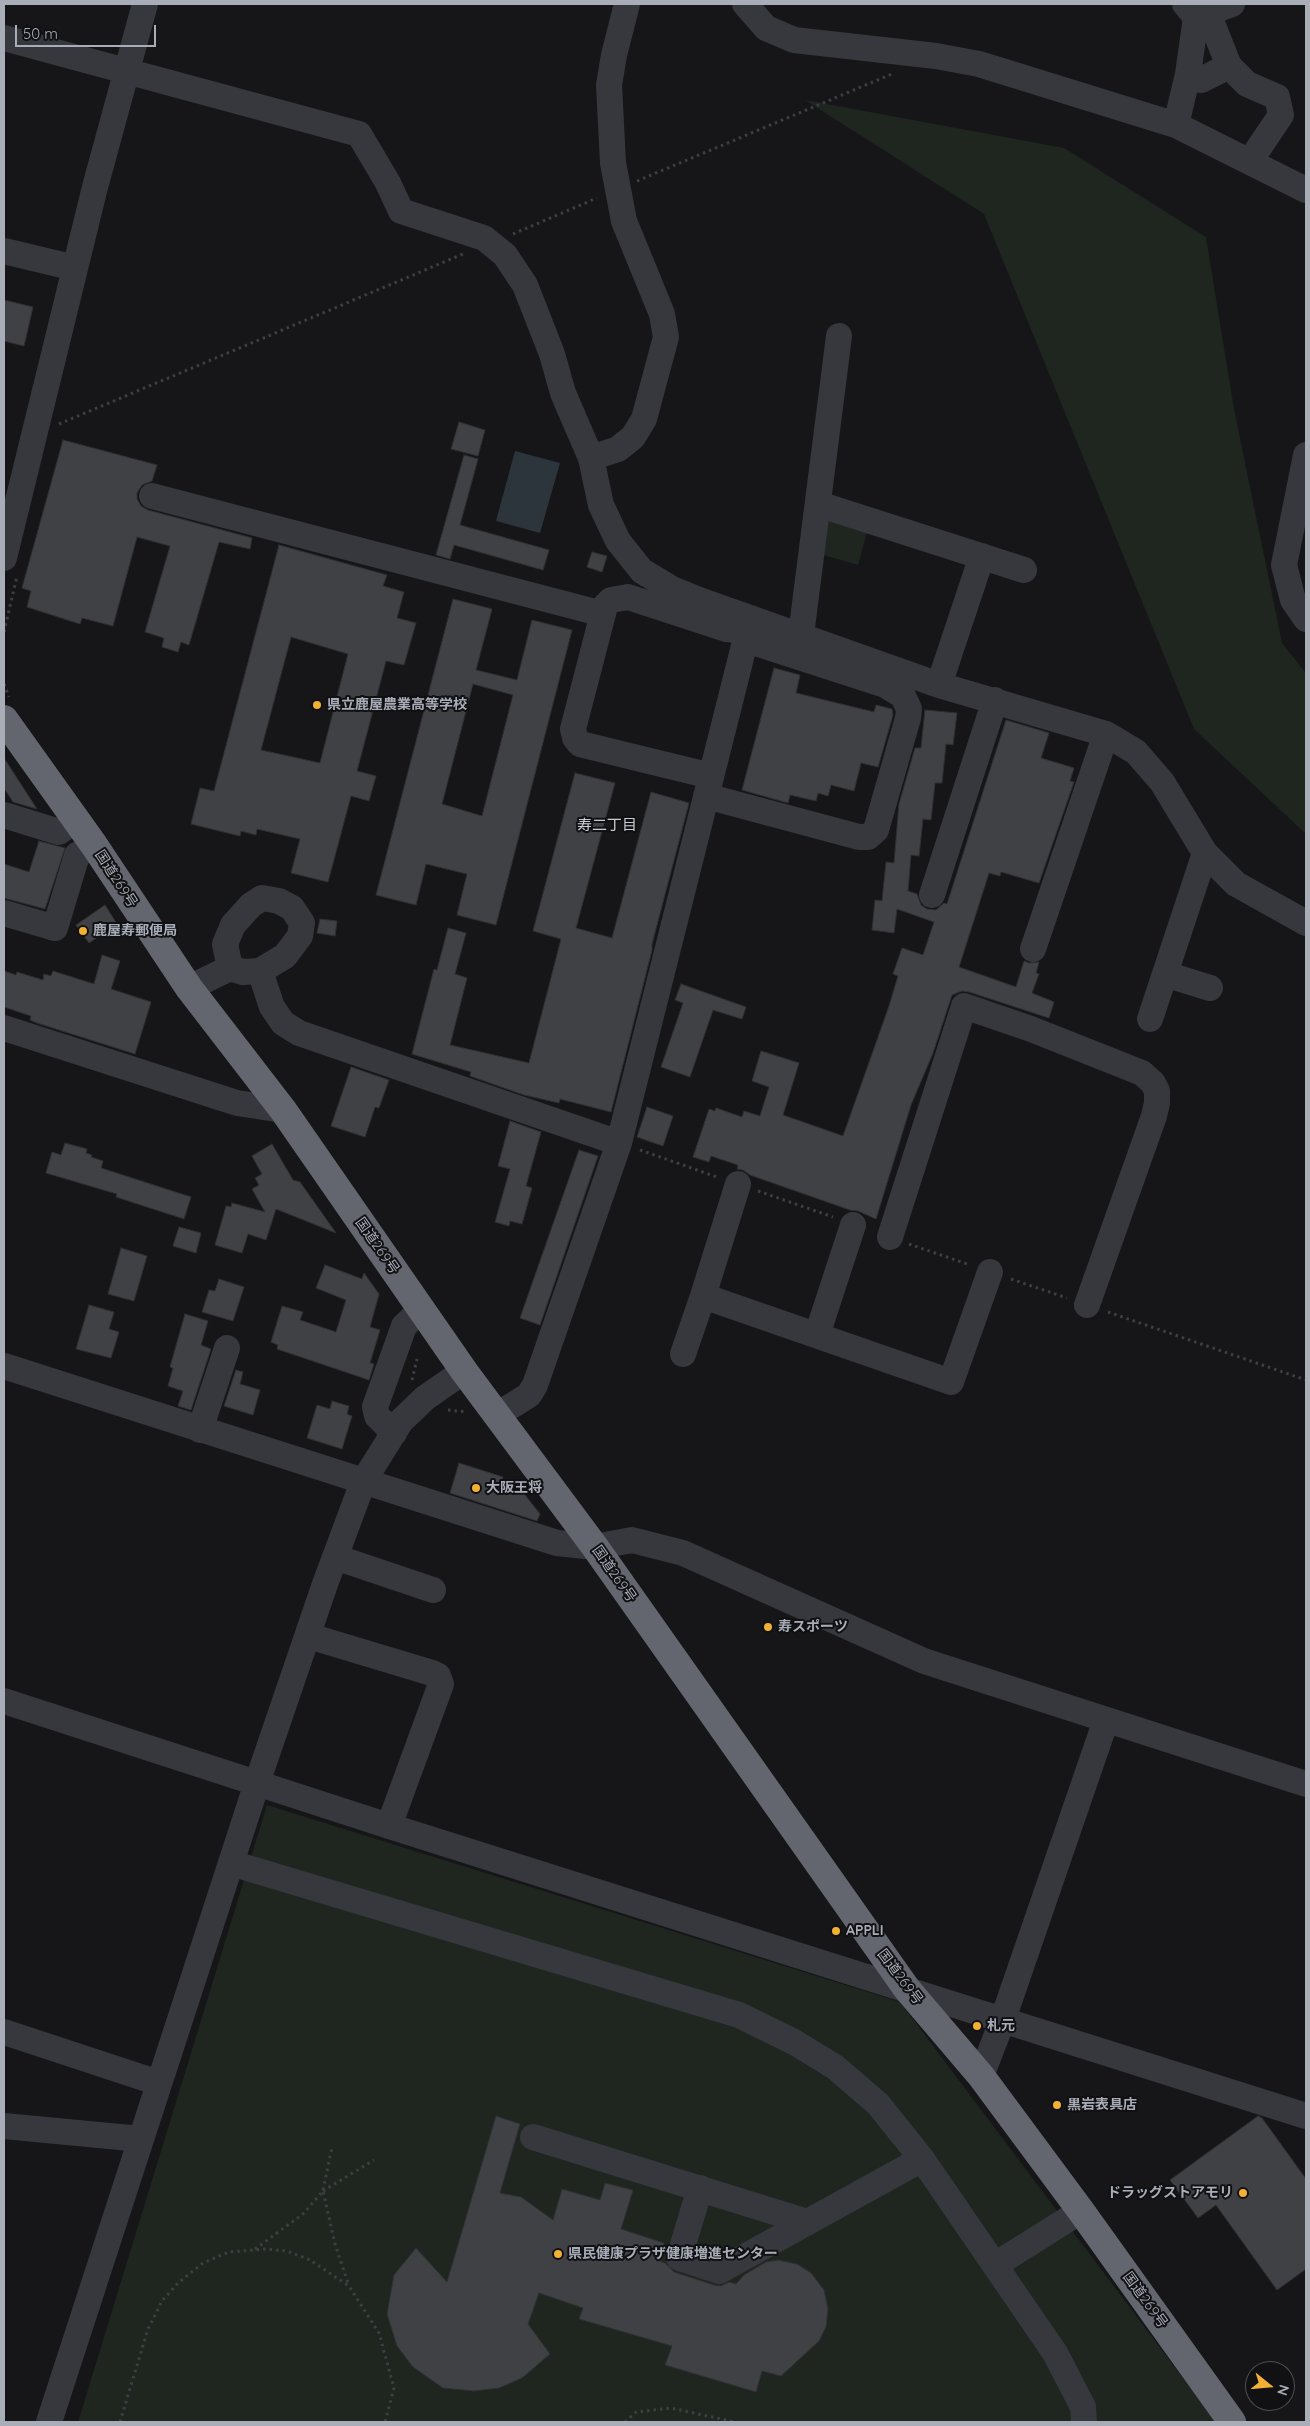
<!DOCTYPE html>
<meta charset="utf-8">
<style>
body{margin:0}
#map{position:relative;width:1310px;height:2426px;overflow:hidden;background:#161618;font-family:Quicksand,sans-serif}
canvas{display:block}
.frame{position:absolute;inset:0;border:5px solid #a8adb8;pointer-events:none}
.north{position:absolute;left:1245px;top:2361px;width:50px;height:50px;box-sizing:border-box;background:#111113;border:1px solid #4d4f55;border-radius:50%;rotate:107deg;font-size:14px;font-weight:700;line-height:20px;text-align:center;color:#a8adb8}
.north::after{content:'';display:block;margin:auto;width:18px;height:22px;background:#f2b134;clip-path:polygon(50% 0,100% 100%,50% 72%,0 100%)}
.scale{position:absolute;left:15px;top:25px;width:141px;height:22px;box-sizing:border-box;border:2px solid #a8adb8;border-top:0;padding-left:6px;font-size:15px;line-height:18px;white-space:nowrap;color:#a8adb8;-webkit-text-stroke:4px #111113;paint-order:stroke}
</style>
<div id="map">
<canvas width="1310" height="2426"></canvas>
<div class="frame"></div>
<div class="north">N</div>
<div class="scale">50 m</div>
</div>
<script>
const context = document.querySelector('canvas').getContext('2d');
context.lineJoin = 'round';
function fill(path, color) { context.fillStyle = color; context.fill(path, 'evenodd'); }
const toPath = rows => new Path2D(rows.map(r => 'M' + r).join(''));
function strokePath(path, color, width, dash) { context.strokeStyle = color; context.lineWidth = width; context.lineCap = dash ? 'butt' : 'round'; context.setLineDash(dash || []); context.stroke(path); }
function drawText(font, color, halo, rows, align = 'center') {
  context.font = font + ' Quicksand,"Noto Sans JP",sans-serif'; context.lineWidth = 4; context.setLineDash([]); context.textBaseline = 'middle'; context.strokeStyle = halo; context.fillStyle = color; for (const [text, x, y, turn = 0] of rows) {
    context.save(); context.translate(x, y); context.rotate((+turn || 0) * Math.PI / 180); context.textAlign = isNaN(turn) ? turn : align; if (halo) context.strokeText(text, 0, 0); context.fillText(text, 0, 0); context.restore();
  }
}
const green = toPath([
 [805,100,1064,148,1206,237,1234,409,1282,643,1306,673,1306,834,1194,729,984,214],
 [826,516,868,528,858,565,820,554],
 [267,1805,900,2002,1216,2422,78,2422]
]);
const water = toPath([
 [515,451,560,463,540,533,496,521]
]);
const building = toPath([
 [4,300,33,307,24,346,4,341,4,300],
 [459,422,485,430,478,456,451,449,459,422],
 [63,440,157,465,152,481,142,485,137,493,137,499,141,506,148,510,252,538,250,549,219,542,189,645,181,642,178,652,162,647,164,638,145,632,170,546,137,537,113,626,82,618,80,624,27,607,31,591,22,588,63,440],
 [464,455,478,459,460,525,549,550,543,570,454,545,450,559,436,555,464,455],
 [279,545,387,575,383,586,404,592,397,618,416,623,404,665,386,661,357,771,376,776,369,801,351,796,328,882,291,873,300,839,257,829,256,835,241,831,240,836,191,824,200,788,214,791,279,545],
 [291,637,348,654,320,763,261,750,291,637],
 [592,552,607,556,602,572,587,567,592,552],
 [453,599,492,609,476,670,517,680,532,620,572,630,496,925,457,915,467,874,426,864,416,905,376,895,453,599],
 [473,684,513,695,482,816,442,804,473,684],
 [774,668,800,675,796,693,874,712,876,705,892,709,893,715,878,767,861,763,854,791,831,785,828,796,818,793,816,801,790,795,788,803,742,790,774,668],
 [925,710,957,713,953,745,946,744,942,783,935,783,931,820,923,819,919,856,911,855,908,891,917,894,921,905,927,909,936,910,944,903,947,904,1006,720,1049,733,1041,758,1074,768,1070,781,1074,782,1039,883,1001,872,1000,876,989,873,959,967,1016,987,1024,961,1029,963,1039,962,1036,973,1039,974,1032,993,1054,1002,1049,1018,969,992,962,991,952,995,933,1053,911,1105,876,1219,858,1211,850,1210,750,1175,743,1170,737,1169,738,1165,711,1156,709,1162,693,1157,709,1109,715,1111,716,1108,742,1117,744,1111,760,1116,769,1087,752,1081,761,1051,799,1063,783,1115,843,1136,889,1006,898,976,893,974,902,948,923,955,934,922,897,909,894,933,872,930,875,900,882,901,886,862,894,863,899,804,915,748,921,748,925,710],
 [4,758,37,809,13,802,4,788,4,758],
 [575,773,615,783,576,928,612,938,651,792,689,803,652,944,652,950,611,1112,560,1099,559,1103,524,1095,470,1076,471,1072,412,1054,434,969,437,970,448,928,466,933,455,974,467,978,450,1045,529,1063,561,939,533,931,575,773],
 [39,841,65,848,45,909,4,898,4,864,29,872,39,841],
 [105,905,117,924,89,943,76,925,105,905],
 [320,919,337,921,335,936,317,933,320,919],
 [102,955,120,961,111,989,151,1002,135,1054,37,1023,30,1020,31,1016,4,1007,4,971,16,975,17,972,43,980,44,974,51,976,53,971,94,984,102,955],
 [681,984,746,1007,742,1019,713,1010,690,1077,661,1067,683,1003,675,1000,681,984],
 [351,1067,389,1080,379,1108,375,1107,365,1137,331,1126,351,1067],
 [647,1107,673,1116,663,1146,637,1137,647,1107],
 [510,1121,541,1132,526,1186,532,1188,522,1224,510,1221,509,1226,495,1222,510,1169,498,1166,510,1121],
 [65,1143,87,1149,86,1153,92,1155,91,1157,103,1161,101,1168,191,1197,184,1219,116,1197,117,1194,46,1173,52,1152,61,1155,65,1143],
 [272,1144,293,1180,300,1182,336,1233,276,1209,266,1240,248,1234,242,1253,215,1245,226,1206,231,1207,232,1203,265,1212,252,1189,259,1185,255,1178,262,1174,252,1156,272,1144],
 [579,1150,598,1156,540,1325,520,1318,579,1150],
 [179,1227,201,1233,196,1253,173,1246,179,1227],
 [121,1248,147,1256,134,1301,108,1294,121,1248],
 [325,1265,362,1279,364,1273,379,1294,370,1327,380,1330,370,1363,374,1364,369,1380,277,1349,278,1345,271,1342,282,1306,303,1312,300,1320,336,1332,346,1300,316,1288,325,1265],
 [219,1279,244,1287,233,1321,202,1312,209,1290,215,1291,219,1279],
 [89,1305,114,1312,109,1329,119,1332,111,1358,76,1349,89,1305],
 [185,1314,208,1321,201,1345,211,1349,191,1410,178,1406,183,1391,168,1386,173,1368,170,1367,185,1314],
 [236,1370,243,1372,240,1384,260,1390,253,1415,224,1406,236,1370],
 [332,1401,349,1406,347,1414,352,1416,342,1449,307,1438,317,1405,330,1409,332,1401],
 [459,1463,503,1477,501,1485,522,1491,540,1514,537,1521,450,1493,459,1463],
 [496,2116,520,2124,500,2193,521,2197,553,2220,562,2189,600,2200,605,2183,633,2190,621,2229,664,2243,659,2261,665,2263,674,2272,714,2285,721,2286,729,2282,736,2284,744,2275,766,2262,778,2260,797,2264,811,2273,824,2290,828,2309,826,2327,819,2341,781,2376,762,2371,756,2392,665,2365,672,2346,579,2319,583,2308,539,2293,528,2324,550,2354,522,2378,499,2388,474,2391,443,2388,413,2367,397,2346,387,2314,394,2275,416,2248,447,2282,496,2116],
 [1258,2116,1262,2118,1306,2179,1306,2269,1277,2290,1216,2205,1198,2218,1170,2180,1258,2116]
]);
const path = toPath([
 [637,181,892,74],
 [513,234,597,198],
 [59,424,463,254],
 [4,632,17,576],
 [4,684,9,697],
 [640,1150,717,1177],
 [758,1191,833,1217],
 [909,1244,970,1265],
 [1011,1279,1067,1298],
 [1108,1312,1306,1380],
 [412,1380,417,1359],
 [448,1410,467,1412],
 [323,2190,332,2147],
 [323,2191,374,2160],
 [255,2249,303,2214,323,2191,335,2244,349,2286],
 [120,2422,148,2329,162,2301,178,2283,203,2263,229,2252,267,2249,287,2251,310,2260,349,2286,379,2333,394,2388,385,2422],
 [625,2422,636,2412,671,2408,735,2422]
]);
const minor = toPath([
 [745,4,766,28,794,40,936,56,979,64,1176,125,1306,190],
 [1208,13,1229,66,1247,84,1277,97,1281,115,1250,161],
 [1196,17,1232,4],
 [4,38,359,134,388,183,401,211,484,238,505,255,525,285,552,354,563,393,591,458,601,505,618,541,642,571,672,589,702,601,939,685,1106,734,1136,752,1162,782,1205,853,1236,884,1306,923],
 [1188,74,1201,80,1229,66],
 [1176,125,1188,74,1196,17,1185,4],
 [4,251,75,268],
 [1306,455,1284,565,1293,600,1306,619],
 [591,458,618,449,633,437,644,419,666,337,662,314,624,221,613,163,609,85,614,55,627,4],
 [152,496,603,614],
 [818,504,1024,570],
 [4,558,95,187,145,4],
 [801,635,839,336],
 [939,685,982,556],
 [711,776,580,744,575,738,573,729,605,606,611,600,628,597,726,629,748,631],
 [706,796,859,837,868,837,876,830,908,718,909,709,903,696,885,685,746,640],
 [4,815,59,832,76,819],
 [932,895,995,700],
 [4,913,55,928,77,855,94,845],
 [1033,949,1106,734],
 [230,968,225,944,233,925,251,905,262,898,279,901,292,908,302,923,300,936,285,956,260,971],
 [1165,974,1210,988],
 [189,988,230,968,243,972,260,971,272,1007,283,1023,299,1033,619,1143],
 [1150,1019,1205,853],
 [4,1028,237,1103,283,1110],
 [738,1184,703,1296,951,1382,990,1272],
 [890,1237,964,1006,1031,1029,1142,1073,1153,1083,1157,1091,1157,1103,1154,1116,1087,1305],
 [817,1335,853,1225],
 [683,1354,703,1296],
 [4,1366,557,1543,595,1547,632,1540,683,1553,924,1661,1306,1784],
 [497,1415,529,1395,535,1385,619,1143,751,618],
 [200,1430,227,1348],
 [394,1433,377,1416,375,1407,404,1326,421,1310],
 [335,1557,433,1590],
 [309,1636,432,1673,438,1676,441,1684,389,1826],
 [4,1701,389,1826,1306,2116],
 [231,1863,739,2015,794,2042,835,2067,878,2104,922,2159,1055,2353,1083,2407,1084,2422],
 [4,2032,159,2083],
 [981,2076,1003,2019,1106,1720],
 [4,2126,141,2139],
 [533,2137,807,2222],
 [700,2188,679,2258,719,2271,922,2159],
 [995,2265,1081,2211],
 [49,2422,257,1783,325,1584,363,1482,401,1421,425,1398,464,1371]
]);
const highway = toPath([
 [4,719,94,845,189,988,283,1110,464,1371,595,1547,907,1989,981,2076,1081,2211,1232,2422]
]);
const markers = [
 [317,705,5,"#f2b134"],
 [83,931,5,"#f2b134"],
 [476,1488,5,"#f2b134"],
 [768,1627,5,"#f2b134"],
 [836,1931,5,"#f2b134"],
 [977,2026,5,"#f2b134"],
 [1057,2105,5,"#f2b134"],
 [1243,2193,5,"#f2b134"],
 [558,2254,5,"#f2b134"]
];
const poiNames = [
 ["県立鹿屋農業高等学校",327,705],
 ["鹿屋寿郵便局",93,931],
 ["大阪王将",486,1488],
 ["寿スポーツ",778,1627],
 ["APPLI",846,1931],
 ["札元",987,2026],
 ["黒岩表具店",1067,2105],
 ["ドラッグストアモリ",1233,2193,"right"],
 ["県民健康プラザ健康増進センター",568,2254]
];
const streetNames = [
 ["国道269号",116,879,57],
 ["国道269号",377,1246,55],
 ["国道269号",614,1574,55],
 ["国道269号",900,1977,53],
 ["国道269号",1145,2300,54]
];
const neighbourhoodNames = [
 ["寿二丁目",607,825]
];
fill(green, '#1e261f');
fill(water, '#2c353c');
fill(building, '#404145');
strokePath(building, '#303034', 1);
strokePath(path, '#3d3f44', 3, [2.5, 4]);
strokePath(minor, '#37383d', 26);
strokePath(highway, '#63666e', 28);
for (const [x, y, r, color] of markers) { const dot = new Path2D(); dot.arc(x, y, r, 0, 2 * Math.PI); context.fillStyle = color; context.fill(dot); strokePath(dot, '#111113', 2); }
drawText('bold 14px', '#a8adb8', '#111113', poiNames, 'left');
drawText('14px', '#a8adb8', '#111113', streetNames);
drawText('15px', '#c9ccd4', '#111113', neighbourhoodNames);
</script>
